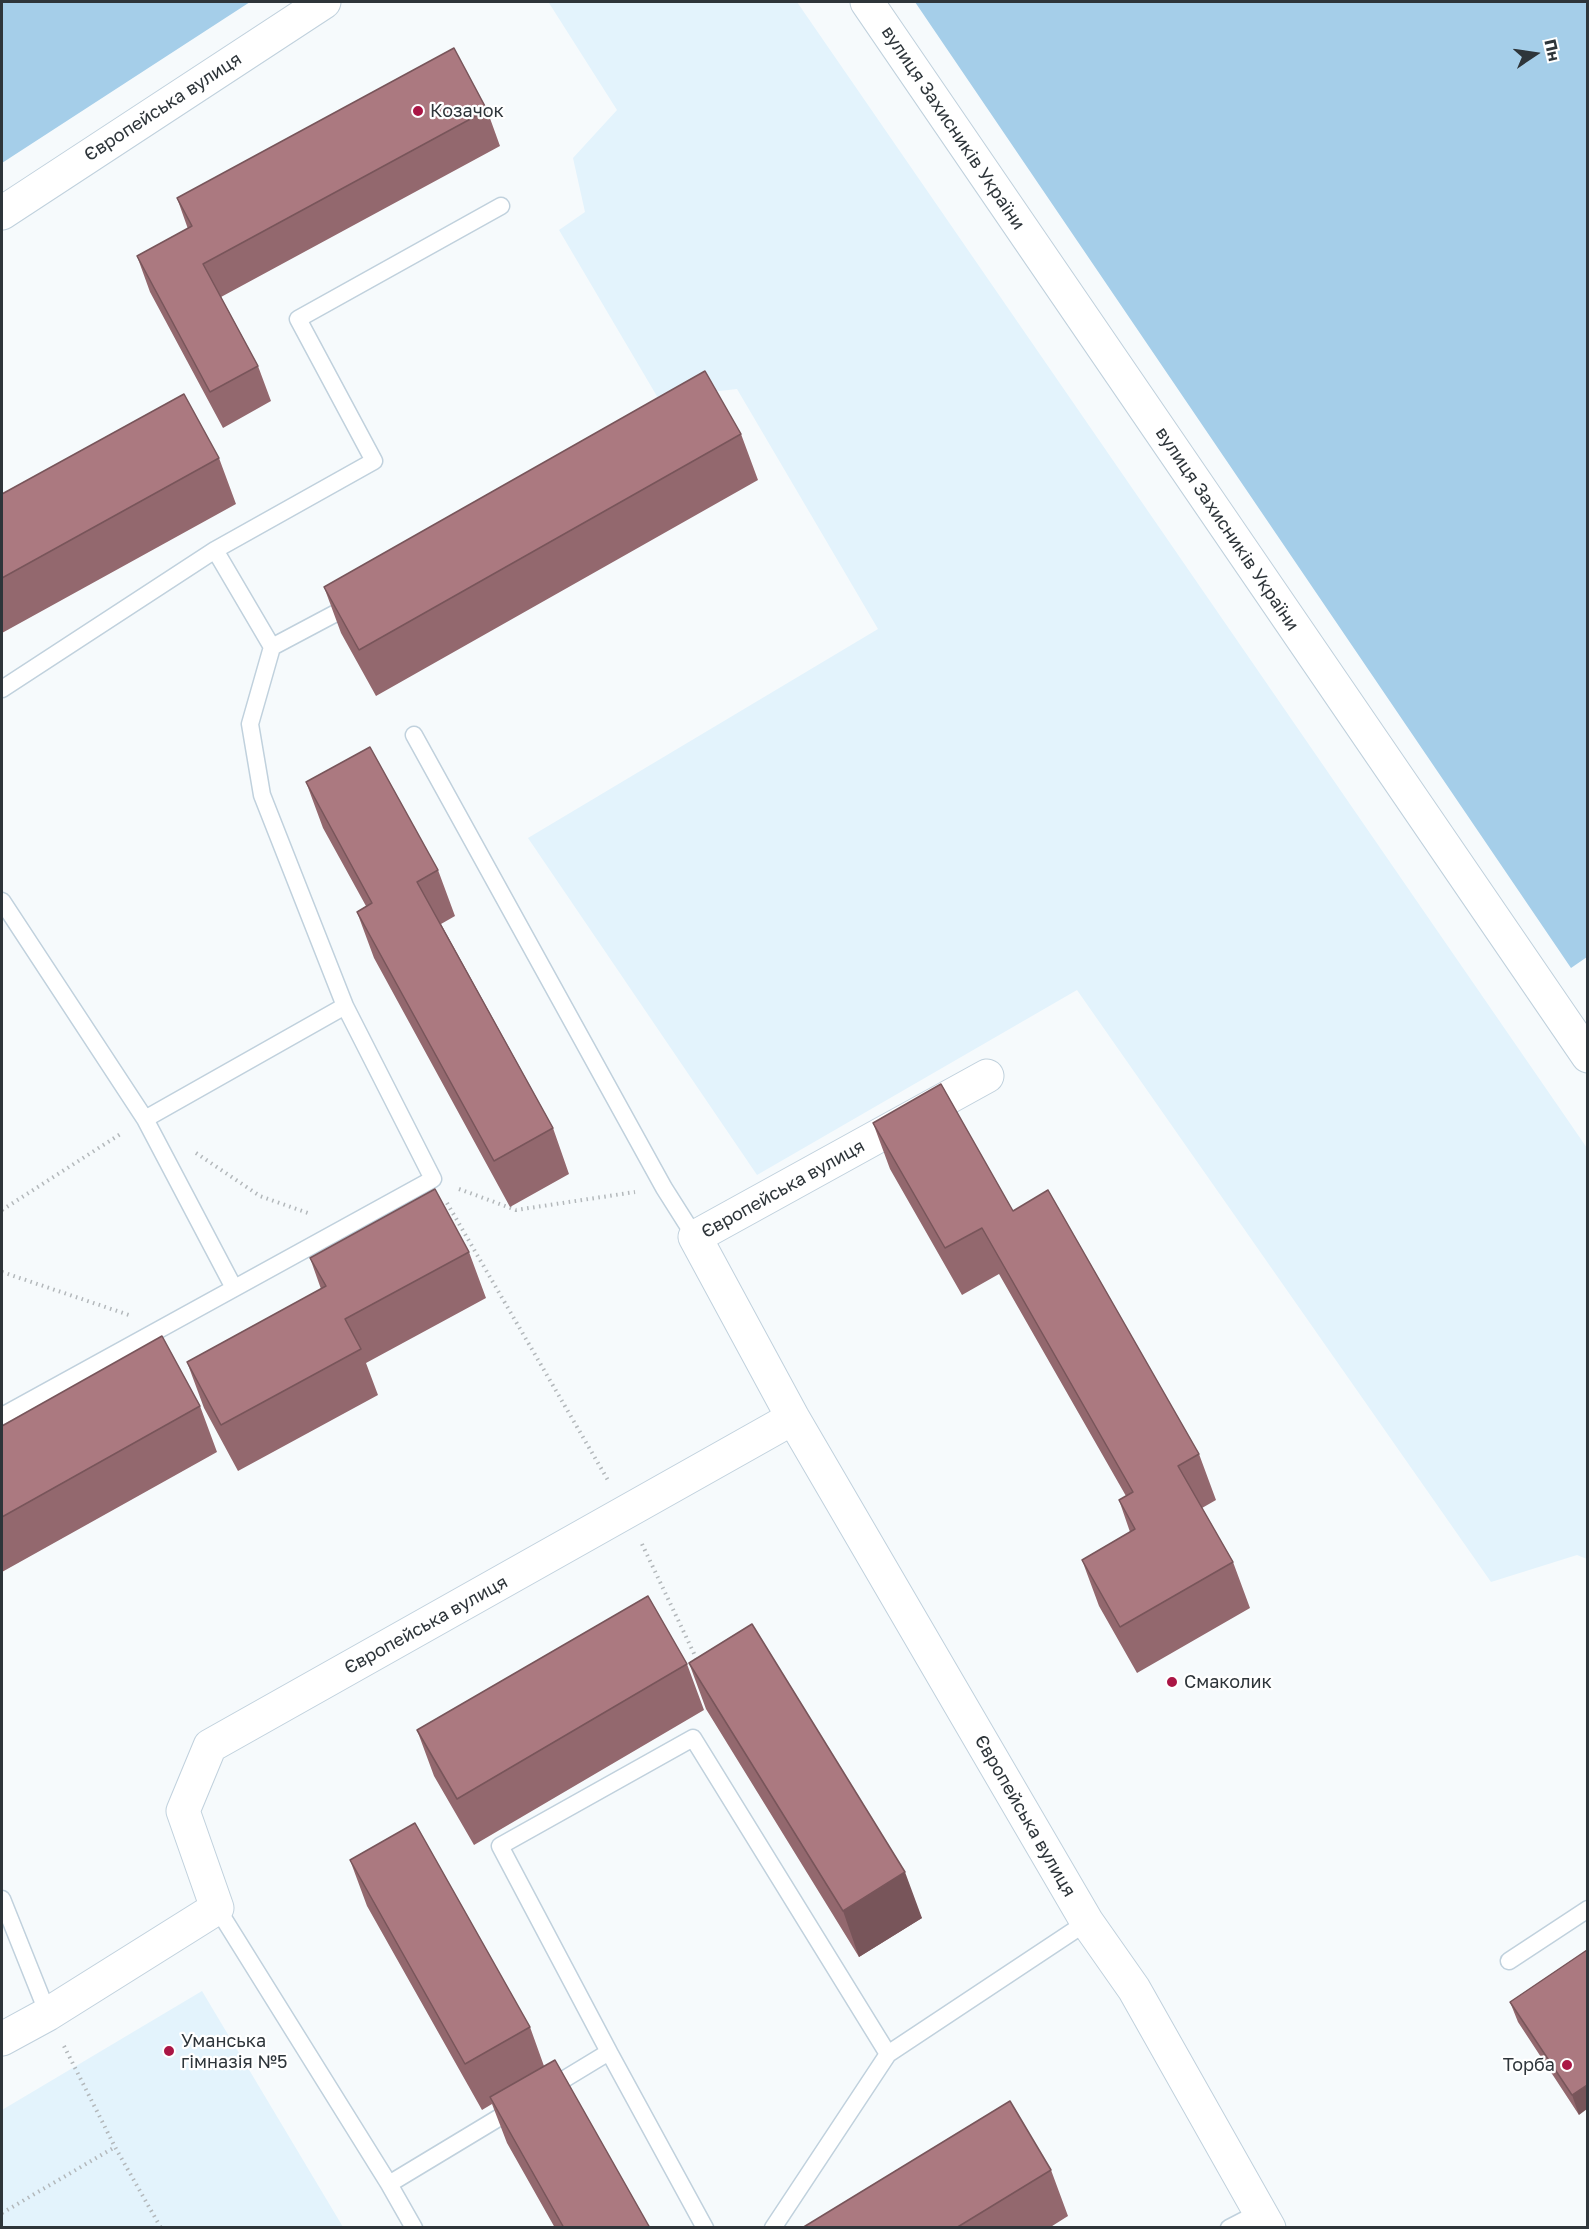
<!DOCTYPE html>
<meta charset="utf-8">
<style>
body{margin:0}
#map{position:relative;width:1589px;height:2229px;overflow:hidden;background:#f6fafc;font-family:"Golos Text",sans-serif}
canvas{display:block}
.frame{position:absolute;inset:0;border:3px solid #2e353a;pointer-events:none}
.north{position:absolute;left:1505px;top:24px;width:60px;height:60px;-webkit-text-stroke:4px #fff;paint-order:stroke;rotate:77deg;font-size:16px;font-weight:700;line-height:24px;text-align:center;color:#2e353a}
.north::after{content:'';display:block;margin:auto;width:21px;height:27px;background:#2e353a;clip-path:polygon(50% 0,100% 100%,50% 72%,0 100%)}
</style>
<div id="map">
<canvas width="1589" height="2229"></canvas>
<div class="frame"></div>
<div class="north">Пн</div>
</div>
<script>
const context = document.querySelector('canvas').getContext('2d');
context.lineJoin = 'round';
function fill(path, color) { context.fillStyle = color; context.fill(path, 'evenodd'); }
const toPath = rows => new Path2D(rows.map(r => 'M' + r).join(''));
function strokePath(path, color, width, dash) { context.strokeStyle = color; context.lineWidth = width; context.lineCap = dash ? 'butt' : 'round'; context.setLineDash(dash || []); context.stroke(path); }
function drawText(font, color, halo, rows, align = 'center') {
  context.font = font + ' "Golos Text",sans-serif'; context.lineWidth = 4.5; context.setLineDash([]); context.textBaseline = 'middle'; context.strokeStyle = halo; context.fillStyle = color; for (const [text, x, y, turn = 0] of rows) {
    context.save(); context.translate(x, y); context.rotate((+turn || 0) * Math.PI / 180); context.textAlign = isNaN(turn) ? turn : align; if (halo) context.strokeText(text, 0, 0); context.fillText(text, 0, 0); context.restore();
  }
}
const built = toPath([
 [551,2,797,2,1587,1148,1587,1559,1577,1555,1491,1582,1077,990,757,1175,528,838,878,629,737,389,658,398,559,230,585,212,573,158,617,110,549,3],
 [202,1991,343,2227,2,2227,2,2110]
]);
const green = toPath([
 [2,2,250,2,2,163],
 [915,2,1587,2,1587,957,1571,968]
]);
const path = toPath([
 [196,1153,260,1196,311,1214],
 [459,1189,516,1210,635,1192],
 [447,1203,609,1482],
 [2,1210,122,1133],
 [2,1272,129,1315],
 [642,1544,698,1662],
 [64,2046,115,2147,161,2228],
 [2,2213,115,2147]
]);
const lane = toPath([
 [215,550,272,647],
 [2,689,215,550,374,461,298,319,501,206],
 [414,735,664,1188,695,1237],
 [2,901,145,1119,234,1288],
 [145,1119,345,1006,262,795,250,724,272,647,353,604],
 [2,1416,433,1179,345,1006],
 [2,1899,48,2014],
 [217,1908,389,2184,414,2228],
 [1509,1961,1588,1909],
 [609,2052,705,2228],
 [548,2089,609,2052,500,1846,693,1738,888,2054,1087,1922],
 [389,2184,515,2108],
 [773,2228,888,2054],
 [1229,2228,1260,2212]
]);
const street = toPath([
 [867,2,1588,1056],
 [2,213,324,2],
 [987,1076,695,1237,793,1418,1087,1922,1134,1989,1269,2228],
 [2,2039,48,2014,217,1908,183,1811,210,1746,793,1418]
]);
const wall = toPath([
 [487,110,500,146,221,297,258,366,271,401,223,428,150,292,137,256,188,229,177,198],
 [741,434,758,480,376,696,341,633,324,587],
 [219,458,236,504,2,633,2,494],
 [306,782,438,870,455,916,441,924,553,1128,569,1174,510,1207,374,958,357,912,366,906,323,828],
 [873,1123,1013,1211,1199,1454,1216,1500,1202,1508,1233,1562,1250,1608,1137,1673,1099,1606,1082,1560,1130,1532,1119,1500,1126,1496,999,1274,962,1295,890,1169],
 [469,1252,486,1298,366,1363,378,1395,238,1471,204,1408,187,1362,321,1289,310,1258],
 [200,1406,217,1452,2,1572,2,1426],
 [689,1663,922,1918,859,1957,706,1709],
 [687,1664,704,1710,474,1845,434,1776,417,1730],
 [350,1860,530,2027,544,2066,650,2228,555,2228,507,2143,492,2104,482,2110,367,1906],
 [1587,1950,1579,2115,1518,2022,1510,2002],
 [1051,2170,1068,2216,1049,2228,802,2228]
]);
const shadedWall = toPath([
 [905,1872,922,1918,859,1957,843,1911],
 [1587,2085,1587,2109,1579,2115,1572,2095]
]);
const building = toPath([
 [454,48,487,110,203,264,258,366,210,392,137,256,192,226,177,198,454,48],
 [705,371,741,434,359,650,324,587,705,371],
 [184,394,219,458,2,578,2,494,184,394],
 [370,747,438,870,417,882,553,1128,494,1161,357,912,372,903,306,782,370,747],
 [941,1084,1013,1211,1048,1190,1199,1454,1178,1466,1233,1562,1120,1627,1082,1560,1135,1529,1119,1500,1133,1492,982,1228,945,1248,873,1123,941,1084],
 [435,1189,469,1252,345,1319,361,1349,221,1425,187,1362,326,1286,310,1258,435,1189],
 [162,1336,200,1406,2,1517,2,1426,162,1336],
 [648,1596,687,1664,457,1799,417,1730,648,1596],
 [752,1624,905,1872,843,1911,689,1663,752,1624],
 [415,1823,530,2027,465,2064,350,1860,415,1823],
 [1587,1950,1587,2085,1572,2095,1510,2002,1587,1950],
 [555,2060,650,2228,564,2228,490,2097,555,2060],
 [1010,2101,1051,2170,956,2228,802,2228,1010,2101]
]);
const markers = [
 [418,111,6,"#aa1645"],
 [1172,1682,6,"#aa1645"],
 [169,2051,6,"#aa1645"],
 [1567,2065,6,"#aa1645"]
];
const streetNames = [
 ["Європейська вулиця",163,107,-33],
 ["вулиця Захисників України",953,128,56],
 ["вулиця Захисників України",1227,529,56],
 ["Європейська вулиця",783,1189,-29],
 ["Європейська вулиця",426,1625,-29],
 ["Європейська вулиця",1025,1816,60]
];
const poiNames = [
 ["Козачок",430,111],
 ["Смаколик",1184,1682],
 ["Уманська",181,2041],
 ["гімназія №5",181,2062],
 ["Торба",1555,2065,"right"]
];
fill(built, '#e3f3fc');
fill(green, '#a5cee9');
strokePath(lane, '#c0d1dd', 19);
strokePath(street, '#c0d1dd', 35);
strokePath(path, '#b3b8bb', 4, [1.5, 4.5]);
strokePath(lane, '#fff', 16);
strokePath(street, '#fff', 33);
fill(wall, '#93686e');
fill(shadedWall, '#78555a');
fill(building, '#ab7980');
strokePath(building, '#78555a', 1.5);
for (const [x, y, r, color] of markers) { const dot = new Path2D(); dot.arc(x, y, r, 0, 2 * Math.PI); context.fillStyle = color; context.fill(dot); strokePath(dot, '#fff', 2); }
drawText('18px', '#2e353a', '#fff', streetNames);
drawText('18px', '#2e353a', '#fff', poiNames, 'left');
</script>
